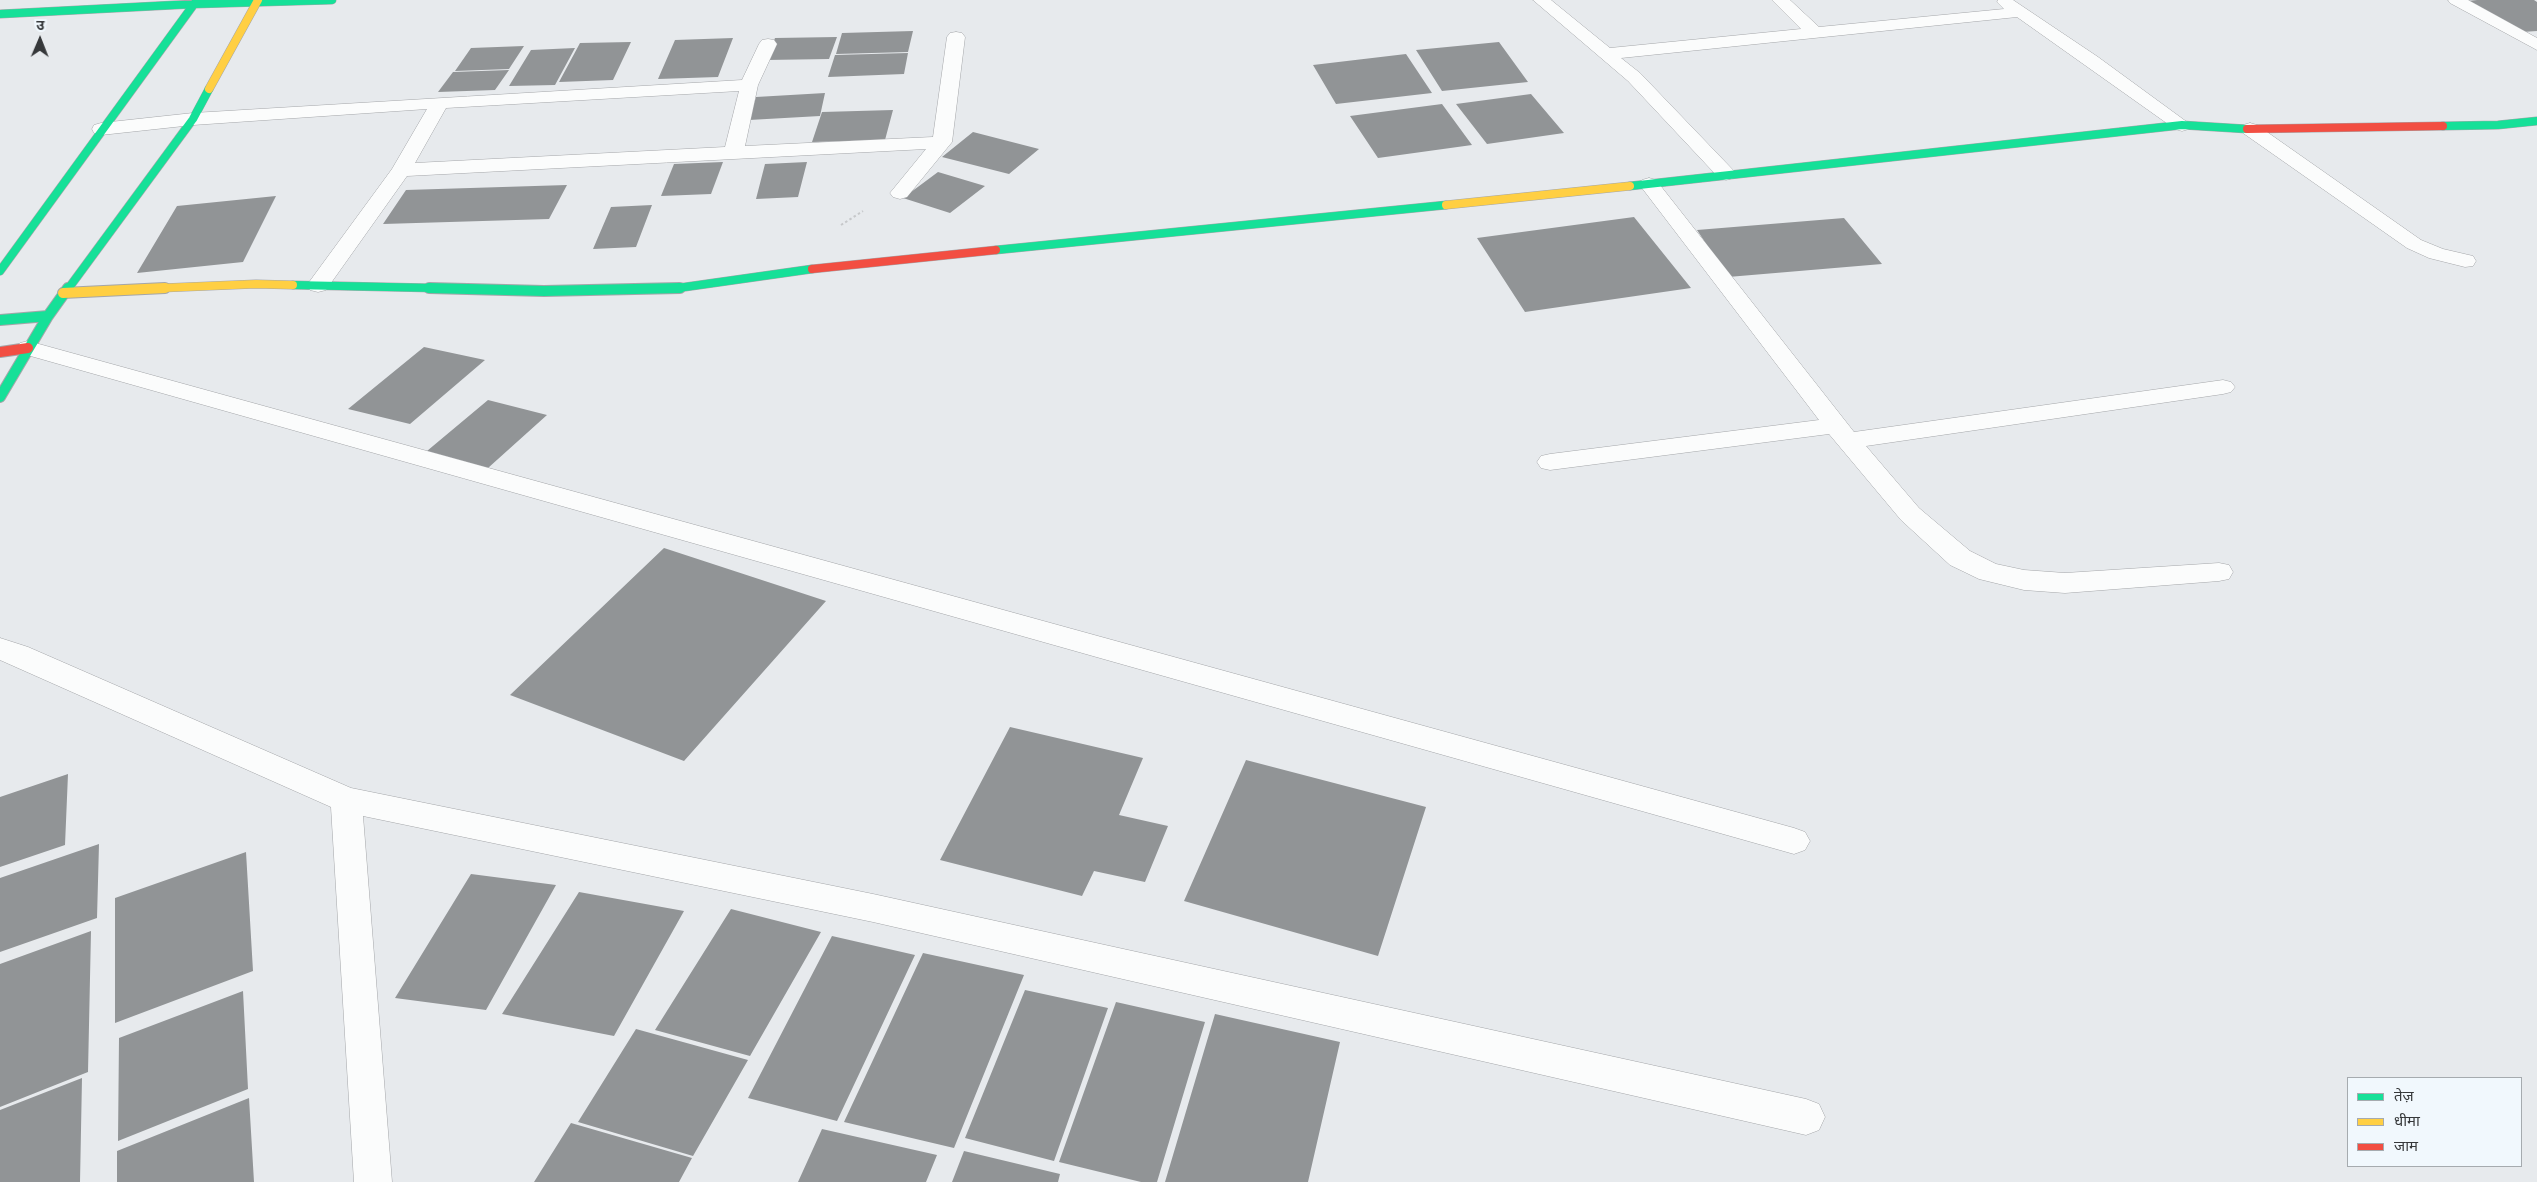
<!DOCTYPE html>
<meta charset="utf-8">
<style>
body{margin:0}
#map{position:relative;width:2537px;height:1182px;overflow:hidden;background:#e7eaed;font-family:Lato,"Noto Sans Devanagari",sans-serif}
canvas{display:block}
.legend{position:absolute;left:2347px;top:1077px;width:175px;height:90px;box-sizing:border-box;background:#f1f8fd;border:1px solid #a6abaf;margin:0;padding:6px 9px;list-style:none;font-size:15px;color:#36383a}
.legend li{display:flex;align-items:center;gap:10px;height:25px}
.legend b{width:25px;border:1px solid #a6abaf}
.north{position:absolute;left:15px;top:15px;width:50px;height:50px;-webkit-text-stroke:4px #f1f8fd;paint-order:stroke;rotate:1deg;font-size:14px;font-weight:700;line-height:20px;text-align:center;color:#36383a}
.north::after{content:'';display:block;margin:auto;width:18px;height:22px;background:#36383a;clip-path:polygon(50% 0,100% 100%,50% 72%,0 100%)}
</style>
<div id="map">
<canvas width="2537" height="1182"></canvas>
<ul class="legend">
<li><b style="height:6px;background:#16e098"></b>तेज़</li>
<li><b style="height:6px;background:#ffcf43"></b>धीमा</li>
<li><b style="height:6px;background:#f24e42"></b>जाम</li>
</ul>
<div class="north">उ</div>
</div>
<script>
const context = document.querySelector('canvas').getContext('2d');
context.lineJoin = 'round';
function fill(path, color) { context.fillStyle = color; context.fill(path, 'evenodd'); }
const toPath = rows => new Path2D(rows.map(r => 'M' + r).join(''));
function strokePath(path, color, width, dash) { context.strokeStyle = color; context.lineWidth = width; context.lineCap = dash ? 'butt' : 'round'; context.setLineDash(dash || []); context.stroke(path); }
const building = toPath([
 [2477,0,2534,0,2537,2,2537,31,2522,32,2467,1],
 [913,31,908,52,836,54,842,33],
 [837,37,829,59,766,60,775,38],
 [733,38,718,77,658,79,675,40],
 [631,42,613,80,559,82,580,43],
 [1499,42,1528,82,1442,91,1416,50],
 [524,46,509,69,455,71,471,48],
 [575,48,555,85,509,86,531,50],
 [908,53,904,74,828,77,835,55],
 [1406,54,1432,93,1336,104,1313,65],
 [509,70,495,90,438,92,453,72],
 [825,93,820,116,749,120,756,97],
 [1531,94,1564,133,1487,144,1456,104],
 [1442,104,1472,145,1378,158,1350,116],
 [893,110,885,140,812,142,822,112],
 [973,132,1039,149,1009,174,942,157],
 [723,162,711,194,661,196,674,164],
 [807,162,798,197,756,199,765,164],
 [938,172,985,186,950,213,903,198],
 [567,185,549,219,383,224,406,190],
 [276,196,243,262,137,273,177,206],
 [652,205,636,247,593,249,611,207],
 [1634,217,1691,288,1525,312,1477,238],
 [1844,218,1882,264,1728,277,1697,230],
 [424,347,485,360,410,424,348,409],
 [488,400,547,415,488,468,427,451],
 [664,548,826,601,684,761,510,695],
 [1010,727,1143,758,1119,815,1168,826,1145,882,1094,871,1082,896,940,860],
 [1246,760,1426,807,1378,956,1184,901],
 [68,774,65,845,0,867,0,797],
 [99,844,97,918,0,952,0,878],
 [246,852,253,971,115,1023,115,898],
 [471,874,556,885,486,1010,395,998],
 [579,892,684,911,614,1036,502,1014],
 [731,909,821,932,750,1056,655,1030],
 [91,931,88,1072,0,1107,0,964],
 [832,936,915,955,837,1121,748,1098],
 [923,953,1024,975,954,1148,844,1122],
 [1025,990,1108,1008,1054,1161,965,1138],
 [243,991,248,1089,118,1141,119,1038],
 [1116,1002,1205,1022,1157,1182,1141,1182,1059,1162],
 [1215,1014,1340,1042,1308,1182,1165,1182],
 [636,1029,748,1060,693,1156,578,1122],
 [82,1078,80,1182,0,1182,0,1110],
 [249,1098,254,1182,117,1182,117,1151],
 [571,1123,692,1158,679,1182,534,1182],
 [822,1129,937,1155,926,1182,798,1182],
 [964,1151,1060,1174,1058,1182,952,1182]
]);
const path = toPath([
 [841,225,863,211]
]);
const street = toPath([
 [1533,0,1551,0,1610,48,1801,29,1772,0,1790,0,1819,27,2004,9,1997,2,1998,0,2013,0,2098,57,2191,125,2189,129,2182,131,2175,129,2017,17,1621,58,1640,73,1733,170,1736,174,1733,178,1726,180,1719,178,1628,81,1533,0],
 [2448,0,2468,0,2537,38,2537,50,2450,3,2448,0],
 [956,32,962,33,965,37,952,142,907,197,900,199,893,197,890,193,926,149,407,176,326,290,318,292,310,290,307,285,392,169,427,109,193,125,101,135,94,133,92,129,94,125,101,123,193,113,742,80,759,44,762,40,768,39,774,40,777,44,758,85,745,146,933,137,947,37,950,33,956,32],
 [739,91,725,147,415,163,446,108,739,91],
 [2250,123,2257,125,2421,240,2443,249,2473,256,2476,261,2473,266,2465,267,2429,258,2407,248,2243,133,2241,129,2243,125,2250,123],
 [1649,178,1656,180,1854,432,2223,380,2231,382,2235,387,2231,392,2223,394,1866,446,1919,508,1970,551,1996,564,2024,570,2065,573,2219,563,2229,565,2233,572,2229,579,2219,581,2065,593,2024,590,1979,579,1950,565,1901,520,1829,434,1550,470,1541,468,1537,462,1541,456,1550,454,1819,420,1642,188,1639,184,1642,180,1649,178],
 [28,341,1794,828,1805,832,1810,841,1805,850,1794,854,20,353,17,348,20,343,28,341],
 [0,638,28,647,351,788,873,894,1806,1099,1819,1104,1825,1117,1819,1130,1806,1135,873,922,363,816,392,1182,354,1182,331,807,0,660,0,638]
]);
const fastFar1 = toPath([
 [0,14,194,4,332,0],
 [2443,126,2498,125,2537,121],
 [1630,186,2182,125,2247,129],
 [996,250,1446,205],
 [0,271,197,0],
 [293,285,481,289],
 [68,289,193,119,209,89],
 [671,289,812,269]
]);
const fast = toPath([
 [429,288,544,291,680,288],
 [0,320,48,316],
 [0,397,48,316,68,288]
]);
const slowFar1 = toPath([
 [209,89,258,0],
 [1446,205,1630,186],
 [138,289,256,284,293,285]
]);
const slow = toPath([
 [63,293,165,288]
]);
const jamFar1 = toPath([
 [2247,129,2443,126],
 [812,269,996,250]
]);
const jam = toPath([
 [0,352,28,348]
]);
fill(building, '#919496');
strokePath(street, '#a4a6a9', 1);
strokePath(fastFar1, '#a4a6a9', 9);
strokePath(fast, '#a4a6a9', 12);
strokePath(slowFar1, '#a4a6a9', 9);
strokePath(slow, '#a4a6a9', 12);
strokePath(jamFar1, '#a4a6a9', 9);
strokePath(jam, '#a4a6a9', 12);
strokePath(path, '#c6c8ca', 2, [2.5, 2.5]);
fill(street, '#fbfcfc');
strokePath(fastFar1, '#16e098', 8);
strokePath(fast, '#16e098', 10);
strokePath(slowFar1, '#ffcf43', 8);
strokePath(slow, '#ffcf43', 10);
strokePath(jamFar1, '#f24e42', 8);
strokePath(jam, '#f24e42', 10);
</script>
